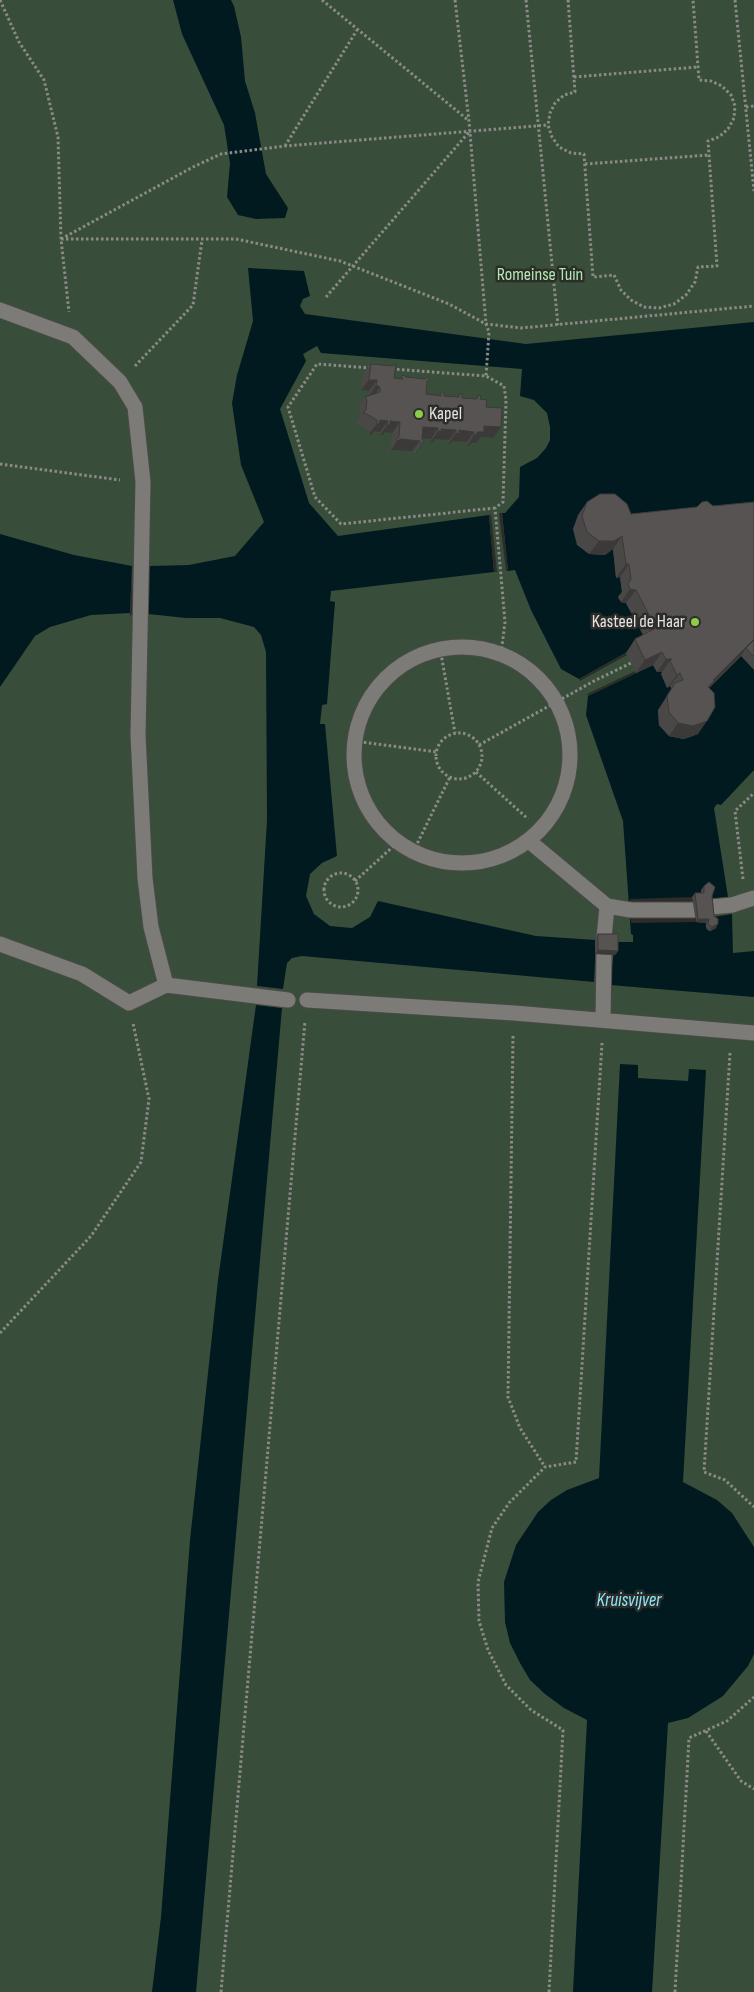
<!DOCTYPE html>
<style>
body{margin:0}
canvas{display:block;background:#2d2c29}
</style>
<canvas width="754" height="1992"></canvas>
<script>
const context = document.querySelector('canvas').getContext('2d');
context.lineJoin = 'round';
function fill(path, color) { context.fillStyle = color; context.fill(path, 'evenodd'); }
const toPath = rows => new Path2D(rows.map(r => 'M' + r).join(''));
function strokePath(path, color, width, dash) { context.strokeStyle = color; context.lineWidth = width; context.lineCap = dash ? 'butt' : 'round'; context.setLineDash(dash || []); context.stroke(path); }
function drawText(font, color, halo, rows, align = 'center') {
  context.font = font + ' "Sofia Sans Condensed",sans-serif'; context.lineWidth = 5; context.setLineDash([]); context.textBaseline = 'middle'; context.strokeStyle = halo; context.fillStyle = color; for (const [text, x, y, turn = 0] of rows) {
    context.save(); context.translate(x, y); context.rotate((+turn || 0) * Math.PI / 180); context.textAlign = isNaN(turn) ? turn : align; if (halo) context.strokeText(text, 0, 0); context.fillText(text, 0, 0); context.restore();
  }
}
const green = toPath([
 [0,0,754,0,754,1992,0,1992]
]);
const water = toPath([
 [173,0,231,0,234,6,241,37,245,81,255,113,266,174,288,208,285,218,256,219,238,215,227,197,230,163,224,125,182,34],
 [248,268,304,271,310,296,303,299,300,306,305,314,526,344,754,322,754,529,621,528,613,549,616,577,620,577,622,592,618,597,621,602,626,603,647,641,579,679,561,669,531,610,515,570,508,571,502,513,505,513,519,497,520,467,537,458,546,448,550,440,550,427,547,413,534,400,520,396,522,369,321,353,317,346,303,354,306,361,280,409,309,503,338,536,489,515,494,572,331,591,330,601,335,602,327,704,322,705,320,724,325,724,337,856,322,863,310,874,306,896,314,914,330,926,352,928,370,917,378,901,536,936,596,940,594,982,302,956,292,958,287,963,283,989,257,986,267,820,266,652,261,635,254,627,220,618,186,618,148,614,149,566,189,565,235,556,264,522,241,465,232,403,237,375,253,321],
 [0,534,74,555,132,566,130,613,91,615,50,627,35,636,0,687],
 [754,643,754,770,721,805,717,804,714,808,728,897,709,899,704,886,701,893,707,929,711,931,716,928,713,917,732,914,733,953,754,951,754,945,754,997,610,985,615,942,633,942,633,935,631,934,623,821,586,715,588,696,653,665,657,672,663,672,667,687,670,686,674,693,658,710,659,725,669,736,684,739,704,725,704,693],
 [256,1005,282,1008,196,1992,152,1992,161,1917,190,1540,218,1280],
 [620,1064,638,1065,638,1078,688,1081,689,1069,706,1070,683,1482,717,1500,732,1513,754,1547,754,1654,748,1666,723,1696,688,1718,668,1723,652,1992,573,1992,587,1720,564,1708,545,1694,530,1680,520,1663,510,1643,505,1622,504,1582,516,1545,538,1512,551,1500,567,1490,599,1478]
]);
const pier = toPath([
 [499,513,502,513,508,571,506,571],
 [491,514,497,572,494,572,489,515],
 [132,563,133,613,130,616,132,566],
 [626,653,627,655,580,681,579,679],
 [635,671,636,673,588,696,587,694],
 [693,897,696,922,631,923,630,899]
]);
const path = toPath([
 [0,0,19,42,44,80,58,137,61,239,69,312],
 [322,0,468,120],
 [455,0,469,121,486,324,489,332,486,376],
 [526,0,558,325],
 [568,0,575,92,564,95,555,103,550,113,548,125,552,137,559,147,571,153,584,154,593,277,614,275,621,290,631,300,644,307,659,308,674,304,686,295,695,282,698,267,717,266,708,141,719,137,728,129,734,118,735,106,731,95,722,86,711,81,699,80,693,0],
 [735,0,754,191],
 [574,77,698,67],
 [746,107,754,106],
 [285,146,357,30],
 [585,164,709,155],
 [61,239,236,239,340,261,449,304,486,324,521,328,754,306],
 [61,239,193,167,221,154,285,146,548,125],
 [326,297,469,132],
 [135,366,193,305,202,240],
 [371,368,317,364,288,407,315,497,341,524,495,508],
 [392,369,486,376,504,386,506,400,503,502,495,508,505,622,501,654],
 [0,464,120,480],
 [440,648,455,733],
 '436 756a23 23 0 1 1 46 0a23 23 0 1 1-46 0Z',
 [354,741,437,752],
 [479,745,594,681,631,663],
 [476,772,528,819],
 [413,852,450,777],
 '324 890a17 17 0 1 1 34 0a17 17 0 1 1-34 0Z',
 [743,879,735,811,754,793],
 [355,881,397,843],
 [513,1036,508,1397,520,1428,545,1467],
 [730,1053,704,1472,725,1480,754,1507],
 [0,1333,91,1236,141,1162,149,1099,133,1023],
 [706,1731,741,1781,754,1789],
 [221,1992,305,1021],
 [549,1992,563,1730,531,1710,506,1685,488,1650,479,1621,478,1582,492,1528,509,1503,545,1467,576,1462,602,1043],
 [675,1992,689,1738,727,1721,754,1697]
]);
const minor = toPath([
 [0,310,73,337,120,382,135,407,143,482,138,735,145,878,151,927,166,985],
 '354 755a108 108 0 1 1 216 0a108 108 0 1 1-216 0Z',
 [529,841,607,906,631,910,694,910],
 [711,907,732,905,754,898],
 [604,938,607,906],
 [0,944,82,974,129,1003,166,985,288,1000],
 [307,1000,514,1013,754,1033],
 [603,1020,604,954]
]);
const wall = toPath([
 [371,364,394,378,400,378,403,375,406,377,425,379,430,379,427,383,426,394,439,395,441,392,444,396,457,397,459,394,462,398,475,399,478,395,486,407,493,438,481,437,476,443,472,443,469,446,467,446,467,442,453,441,451,444,448,444,449,440,435,439,433,443,430,442,431,439,422,438,424,442,415,454,412,451,393,450,390,452,388,450,391,445,392,433,385,432,383,435,380,435,380,432,374,431,372,435,369,434,369,431,356,423,359,418,360,410,357,408,365,397,369,395,369,391,361,390,363,374],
 [587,502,631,514,754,502,754,670,741,656,709,688,698,734,684,739,669,736,659,725,658,710,672,688,670,686,667,688,661,674,662,672,657,672,653,665,636,673,626,653,635,639,643,635,626,603,621,602,618,597,622,592,620,577,616,578,613,549,605,555,589,554,577,545,573,529,578,515],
 [704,886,712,896,716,928,709,931,706,928,706,923,696,922,692,897,695,893,701,893,701,890],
 [598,934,618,951,615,955,595,954,595,938]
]);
const shadedWall = toPath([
 [369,380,377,380,369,391,361,390],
 [376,385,380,387,373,397,369,396],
 [380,420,388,421,380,432,374,431,372,435,369,434],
 [390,421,400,422,392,433,385,432,383,435,380,435],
 [484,426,501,427,493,438,481,437,476,443,472,443,469,446,467,446,474,435],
 [423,427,438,428,431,439,415,438],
 [441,429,456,430,449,440,435,439,433,443,430,442,438,431],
 [459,430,474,432,467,442,453,441,451,444,448,444,456,433],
 [400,439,420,441,412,451,393,450,390,452,397,441],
 [424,442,417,452,415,454,422,444],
 [622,536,613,549,605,555,589,554,599,541],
 [626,564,629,564,620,577,616,578],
 [630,589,636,590,626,603,621,602],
 [754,639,754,643,746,648,741,656,711,686,705,695,699,701,713,680],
 [662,652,653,665,636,673,645,660],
 [666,659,672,659,670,661,662,672,657,672],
 [680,673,670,686,667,688,677,675],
 [707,721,698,734,684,739,669,736,678,723],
 [698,919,709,919,706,923,696,922],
 [718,924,716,928,709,931,712,927],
 [598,950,618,951,615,955,595,954]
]);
const building = toPath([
 [371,364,393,366,396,364,394,378,403,379,401,377,403,375,406,377,425,379,428,377,430,379,427,381,426,394,441,396,441,392,444,392,444,396,459,397,459,394,462,394,462,398,477,399,478,395,481,396,480,399,487,400,486,407,502,408,501,427,484,426,484,432,477,432,477,435,474,435,474,432,459,430,459,434,456,433,456,430,441,429,441,432,438,431,438,428,423,427,422,439,424,442,422,444,420,441,400,439,397,441,396,439,399,437,400,422,390,421,390,425,387,425,388,421,380,420,379,424,377,424,377,420,363,412,366,410,367,399,365,397,380,392,380,387,376,385,377,380,369,380,371,364],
 [600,494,615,494,627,504,631,514,697,507,702,502,707,501,713,506,754,502,754,639,713,680,714,681,708,687,714,693,715,707,707,721,693,726,678,723,669,712,667,696,675,683,683,680,680,673,677,675,670,661,672,659,666,659,662,652,645,660,635,639,656,628,636,590,630,589,628,584,631,579,629,564,626,564,622,536,614,541,599,541,587,532,582,516,587,502,600,494],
 [754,640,754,657,746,648,754,640],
 [709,882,715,887,712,896,714,916,718,919,718,924,712,927,708,924,709,919,698,919,695,893,704,893,704,886,709,882],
 [598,934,618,934,618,951,598,950,598,934]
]);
const markers = [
 [419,414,5,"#8ace47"],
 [695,622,5,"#8ace47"]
];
const parkNames = [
 ["Romeinse Tuin",540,275]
];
const poiNames = [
 ["Kapel",429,414],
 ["Kasteel de Haar",685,622,"right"]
];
const waterNames = [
 ["Kruisvijver",629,1601]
];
fill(green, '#384e3a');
fill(water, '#001a20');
fill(pier, '#2d2c29');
strokePath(minor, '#4b4a48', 17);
strokePath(path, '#8b8a88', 3, [2.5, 2.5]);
strokePath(minor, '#7c7b78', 15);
fill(wall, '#4a4747');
fill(shadedWall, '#3c3a39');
fill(building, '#565352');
strokePath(building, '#3c3a39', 1);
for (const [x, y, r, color] of markers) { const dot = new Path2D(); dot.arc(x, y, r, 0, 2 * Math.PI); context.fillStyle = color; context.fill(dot); strokePath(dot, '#2d2c29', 2); }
drawText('18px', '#aee9b3', '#2d2c29', parkNames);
drawText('18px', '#e3e3e1', '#2d2c29', poiNames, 'left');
drawText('italic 19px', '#88e7fa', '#2d2c29', waterNames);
</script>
